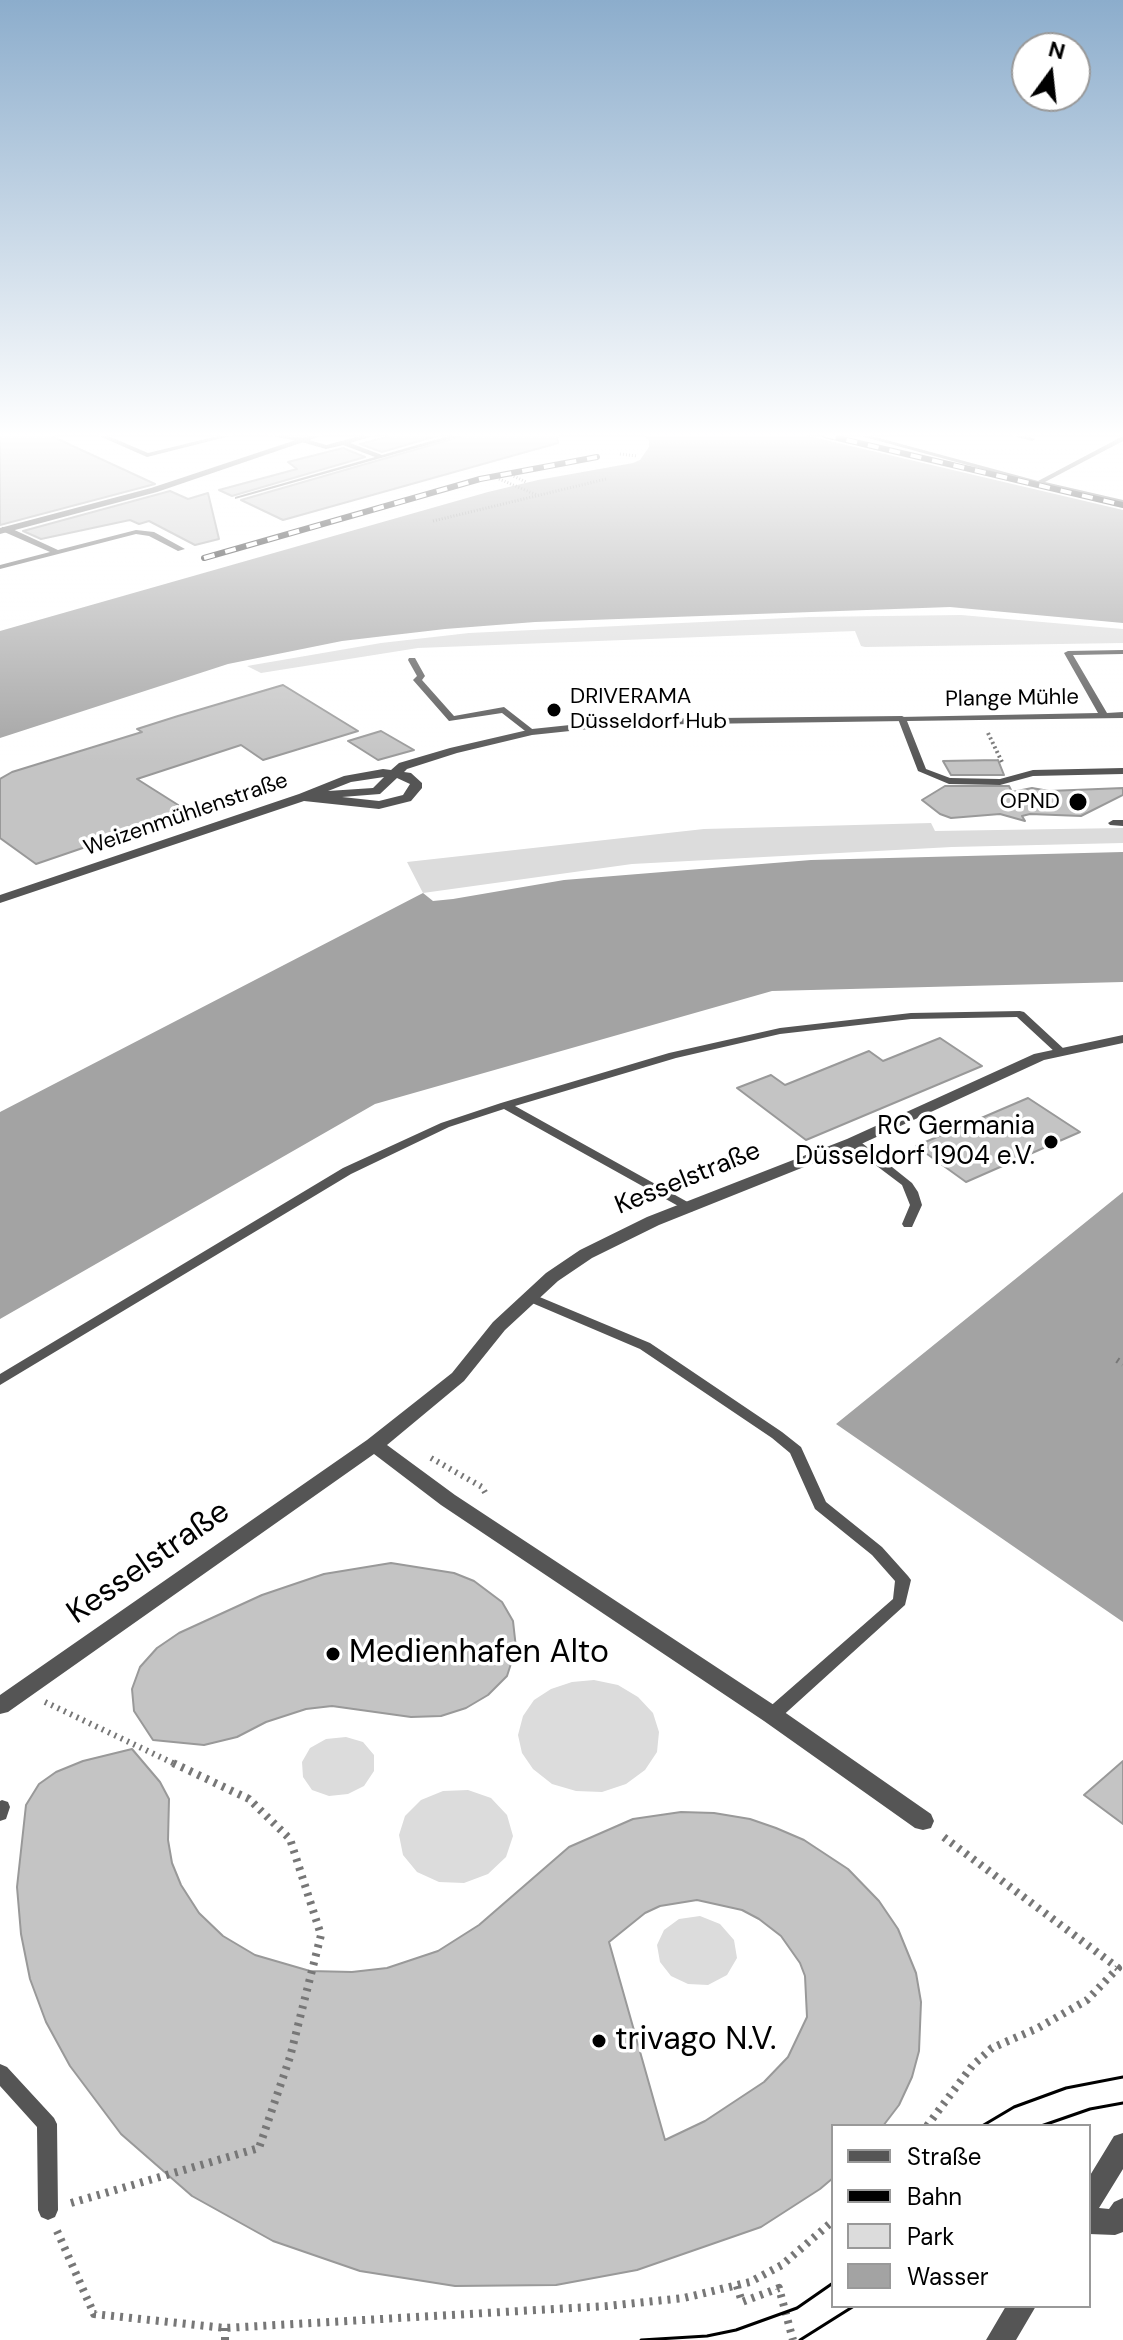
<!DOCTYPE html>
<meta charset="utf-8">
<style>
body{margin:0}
#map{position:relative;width:1123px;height:2340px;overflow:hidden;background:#fff;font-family:"DM Sans",sans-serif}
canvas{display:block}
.legend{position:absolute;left:831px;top:2124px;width:260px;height:184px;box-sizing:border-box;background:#fff;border:2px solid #999;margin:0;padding:10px 14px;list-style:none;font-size:24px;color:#000}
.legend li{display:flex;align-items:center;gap:16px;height:40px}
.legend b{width:40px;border:2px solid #999}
.north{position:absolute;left:1011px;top:32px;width:80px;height:80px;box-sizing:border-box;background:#fff;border:2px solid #999;border-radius:50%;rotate:15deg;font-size:22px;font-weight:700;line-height:32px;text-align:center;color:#000}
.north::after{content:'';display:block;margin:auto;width:28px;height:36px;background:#000;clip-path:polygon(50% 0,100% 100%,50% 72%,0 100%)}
</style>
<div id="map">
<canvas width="1123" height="2340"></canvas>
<ul class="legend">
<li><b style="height:10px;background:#555"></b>Straße</li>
<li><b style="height:10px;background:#000"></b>Bahn</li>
<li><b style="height:22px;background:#dcdcdc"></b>Park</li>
<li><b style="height:22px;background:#a3a3a3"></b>Wasser</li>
</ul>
<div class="north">N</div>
</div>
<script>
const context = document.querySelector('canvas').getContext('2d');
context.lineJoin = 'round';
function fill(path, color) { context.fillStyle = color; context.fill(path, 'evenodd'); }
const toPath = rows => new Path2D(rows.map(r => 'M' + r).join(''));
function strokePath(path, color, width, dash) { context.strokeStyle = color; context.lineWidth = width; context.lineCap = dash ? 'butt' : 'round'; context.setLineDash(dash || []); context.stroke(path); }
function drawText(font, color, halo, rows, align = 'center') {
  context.font = font + ' "DM Sans",sans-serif'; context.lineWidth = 7; context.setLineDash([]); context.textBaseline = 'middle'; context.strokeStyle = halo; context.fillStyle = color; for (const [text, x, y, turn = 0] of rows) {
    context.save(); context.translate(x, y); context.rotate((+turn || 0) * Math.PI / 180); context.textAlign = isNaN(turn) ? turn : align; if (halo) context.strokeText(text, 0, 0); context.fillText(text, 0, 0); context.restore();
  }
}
const green = toPath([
 [961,615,1123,629,1123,643,865,647,861,646,855,631,418,648,261,673,247,666,381,643,469,633,809,617],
 [931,823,935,831,1123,828,1123,843,952,847,632,864,423,893,407,862,704,829],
 [594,1680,618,1685,638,1697,653,1713,659,1732,657,1752,645,1770,626,1784,602,1792,576,1791,552,1784,533,1769,522,1753,518,1735,523,1716,534,1700,551,1689,572,1682],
 [346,1737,363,1742,374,1755,374,1771,364,1786,348,1794,329,1796,312,1790,303,1777,302,1762,310,1748,326,1739],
 [468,1790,491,1798,507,1815,513,1836,506,1857,488,1874,464,1883,439,1882,417,1872,403,1855,399,1835,405,1816,421,1800,443,1791],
 [700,1916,720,1924,734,1940,737,1958,727,1975,708,1985,688,1984,671,1976,660,1962,657,1945,664,1930,679,1919]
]);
const water = toPath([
 [644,435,804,435,1123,510,1123,623,950,607,535,622,445,629,342,641,228,664,0,738,0,631,488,492,538,480,633,463,640,460,649,447,649,441],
 [1123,852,1123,982,772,991,375,1104,0,1319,0,1112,423,893,433,901,453,899,564,880,811,860],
 [1123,1192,1123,1622,836,1424]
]);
const building = toPath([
 [0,435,49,435,155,484,0,525,0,435],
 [394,435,440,435,382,452,360,444,394,435],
 [466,435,557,435,558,443,283,520,241,500,466,435],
 [343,448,365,457,232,496,219,490,297,469,288,462,343,448],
 [170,491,188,499,208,493,219,539,195,545,149,521,139,524,130,520,41,539,23,531,170,491],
 [283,685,358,731,263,760,241,745,137,779,194,815,151,828,147,826,36,864,0,838,0,779,12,772,142,732,137,729,178,716,283,685],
 [381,731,414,750,378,760,348,741,381,731],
 [998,760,1004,775,951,775,943,761,998,760],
 [945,786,1009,786,1012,792,1032,788,1049,791,1123,788,1123,795,1081,816,1030,814,1022,816,1025,821,1000,814,951,818,940,814,922,800,945,786],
 [940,1038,982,1066,806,1140,737,1088,771,1075,785,1085,869,1051,883,1061,940,1038],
 [1028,1098,1080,1132,966,1182,916,1146,1028,1098],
 [391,1563,454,1573,474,1581,502,1602,513,1621,516,1648,507,1676,488,1695,466,1708,441,1716,411,1717,332,1706,306,1709,266,1722,237,1737,204,1745,153,1740,134,1711,132,1689,140,1667,157,1648,179,1633,262,1595,324,1574,391,1563],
 [132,1749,160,1782,169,1799,168,1840,172,1863,181,1885,199,1913,223,1936,255,1955,310,1971,352,1972,387,1968,438,1951,479,1925,569,1847,633,1819,681,1812,714,1813,750,1819,776,1828,804,1840,848,1869,879,1901,898,1929,916,1973,921,2002,919,2051,912,2077,899,2105,883,2126,833,2126,833,2178,820,2189,761,2227,637,2270,556,2285,455,2286,360,2271,273,2241,192,2196,121,2134,70,2066,46,2022,30,1979,21,1934,17,1887,26,1805,39,1784,56,1772,83,1761,132,1749],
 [697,1900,742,1910,759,1919,781,1936,800,1963,805,1976,807,2017,788,2057,764,2082,705,2121,665,2140,609,1942,645,1913,660,1906,697,1900],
 [1123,1761,1123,1824,1084,1795,1123,1761]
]);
const pathFar3 = toPath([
 [620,454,637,456],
 [511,475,526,482],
 [499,479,537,495],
 [433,521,606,479]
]);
const pathFar2 = toPath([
 [988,733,1003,764]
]);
const pathFar1 = toPath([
 [1117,1360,1123,1364],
 [431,1458,482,1487,487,1496],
 [45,1702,175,1764]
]);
const path = toPath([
 [927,2126,972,2066,992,2048,1038,2028,1087,2000,1118,1968,941,1835],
 [71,2203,259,2148,290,2057,321,1935,290,1839,249,1799,171,1762],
 [57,2231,94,2314,225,2328,607,2306,684,2298,750,2282,782,2265,833,2221],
 [737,2286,742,2302,779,2288,793,2340],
 [225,2328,225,2340]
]);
const service = toPath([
 [97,435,106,435,148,453,222,435,234,435,147,457,97,435],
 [267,435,299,437,326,445,364,435,376,435,350,443,382,455,452,435,463,435,235,499,235,497,375,457,343,445,326,449,298,441,267,435],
 [857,435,868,435,1038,481,1123,436,1123,441,1045,482,1123,500,1123,504,1037,484,857,435],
 [1010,435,1023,435,1035,439,1032,441,1010,435],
 [2,527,8,527,58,550,136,530,154,532,185,549,178,551,149,536,136,534,0,569,0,565,50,552,2,531,2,527],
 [1123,650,1123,654,1073,655,1107,713,1123,712,1123,718,907,721,926,769,950,778,1000,779,1033,770,1123,768,1123,774,1033,776,1000,785,949,784,918,771,898,719,899,717,1098,713,1064,653,1068,651,1123,650],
 [409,658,415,658,425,676,422,680,454,716,504,707,536,732,529,734,502,713,449,721,413,680,417,676,408,660,409,658],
 [1113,820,1123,820,1123,826,1110,825,1108,823,1113,820],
 [1020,1011,1024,1012,1064,1049,1066,1051,1064,1053,1056,1053,1017,1017,911,1019,780,1034,676,1058,515,1106,693,1205,695,1208,693,1211,689,1212,504,1109,449,1127,351,1174,0,1385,0,1374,343,1168,441,1123,501,1103,669,1053,780,1028,911,1013,1020,1011],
 [853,1138,857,1139,912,1183,918,1192,922,1205,912,1227,904,1227,902,1224,910,1205,902,1185,849,1145,847,1142,849,1139,853,1138],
 [530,1293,650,1343,782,1432,801,1447,826,1502,882,1547,908,1576,911,1580,905,1605,778,1720,772,1721,766,1720,764,1715,766,1710,893,1599,895,1581,872,1555,815,1509,790,1453,772,1438,640,1349,525,1300,524,1297,525,1294,530,1293],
 [2,1800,8,1802,10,1807,6,1819,0,1821,0,1801,2,1800],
 [0,2064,7,2067,54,2118,57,2124,58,2210,55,2217,48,2220,41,2217,38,2210,37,2127,0,2086,0,2064]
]);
const minor = toPath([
 [311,435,324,435,157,492,0,534,0,528,151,488,311,435],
 [902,716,908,719,906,721,627,725,532,735,457,753,407,769,404,772,411,773,422,783,422,788,411,801,379,809,304,801,0,903,0,895,299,794,344,776,383,769,391,770,399,763,450,748,532,729,627,719,902,716],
 [384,777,373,788,328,791,351,782,384,777],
 [397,778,410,784,403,795,379,801,342,797,380,794,397,778],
 [1123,1035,1123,1043,1044,1060,859,1145,659,1225,592,1258,558,1281,505,1330,464,1381,387,1445,455,1495,780,1709,931,1814,934,1821,931,1828,923,1830,915,1828,764,1721,441,1505,374,1454,8,1712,0,1714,0,1695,367,1440,452,1373,493,1322,546,1273,580,1250,647,1217,847,1139,1034,1054,1123,1035],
 [1123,2133,1123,2169,1099,2208,1109,2209,1114,2202,1123,2198,1123,2232,1115,2235,1089,2234,1089,2177,1114,2136,1123,2133],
 [1006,2306,1036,2306,1016,2340,986,2340,1006,2306]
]);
const tram = toPath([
 [982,2126,1014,2107,1066,2088,1123,2077],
 [1041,2126,1090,2109,1123,2103],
 [641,2340,707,2336,736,2330,797,2308,833,2283],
 [800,2340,854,2306]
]);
const rail = toPath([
 [825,435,1123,505],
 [204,558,480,479,597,457]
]);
const markers = [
 [554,710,8,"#000"],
 [1078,802,10,"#000"],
 [1051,1142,8,"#000"],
 [333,1654,8,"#000"],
 [599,2041,8,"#000"]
];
const farPoinames = [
 ["DRIVERAMA",570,697],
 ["Düsseldorf Hub",570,722],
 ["OPND",1060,802,"right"]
];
const farStreetnames = [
 ["Plange Mühle",1012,699,-1],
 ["Weizenmühlenstraße",186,815,-19]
];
const poiNames = [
 ["RC Germania",1035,1127],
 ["Düsseldorf 1904 e.V.",1035,1157]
];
const streetNames = [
 ["Kesselstraße",688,1179,-22]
];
const nearStreetnames = [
 ["Kesselstraße",149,1563,-35]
];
const nearPoinames = [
 ["Medienhafen Alto",349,1654],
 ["trivago N.V.",615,2041]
];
fill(green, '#dcdcdc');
fill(water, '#a3a3a3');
fill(building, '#c4c4c4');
strokePath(building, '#999', 2);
strokePath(pathFar3, '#777', 3, [1, 2]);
strokePath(pathFar2, '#777', 4, [2, 3]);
strokePath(pathFar1, '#777', 6, [2, 5]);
strokePath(path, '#777', 8, [3, 6]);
fill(service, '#555');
fill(minor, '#555');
strokePath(tram, '#000', 3);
strokePath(rail, '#000', 6);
strokePath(rail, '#fff', 4, [11]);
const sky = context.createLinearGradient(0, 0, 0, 763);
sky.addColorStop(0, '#8cadcc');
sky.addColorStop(0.57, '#fff');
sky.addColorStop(1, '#ffffff00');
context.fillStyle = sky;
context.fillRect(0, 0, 1123, 763);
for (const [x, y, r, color] of markers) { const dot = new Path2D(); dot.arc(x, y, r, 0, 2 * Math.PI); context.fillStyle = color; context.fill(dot); strokePath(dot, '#fff', 3); }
drawText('22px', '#000', '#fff', farPoinames, 'left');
drawText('22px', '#000', '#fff', farStreetnames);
drawText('26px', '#000', '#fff', poiNames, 'right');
drawText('26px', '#000', '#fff', streetNames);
drawText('32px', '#000', '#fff', nearStreetnames);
drawText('32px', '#000', '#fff', nearPoinames, 'left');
</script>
